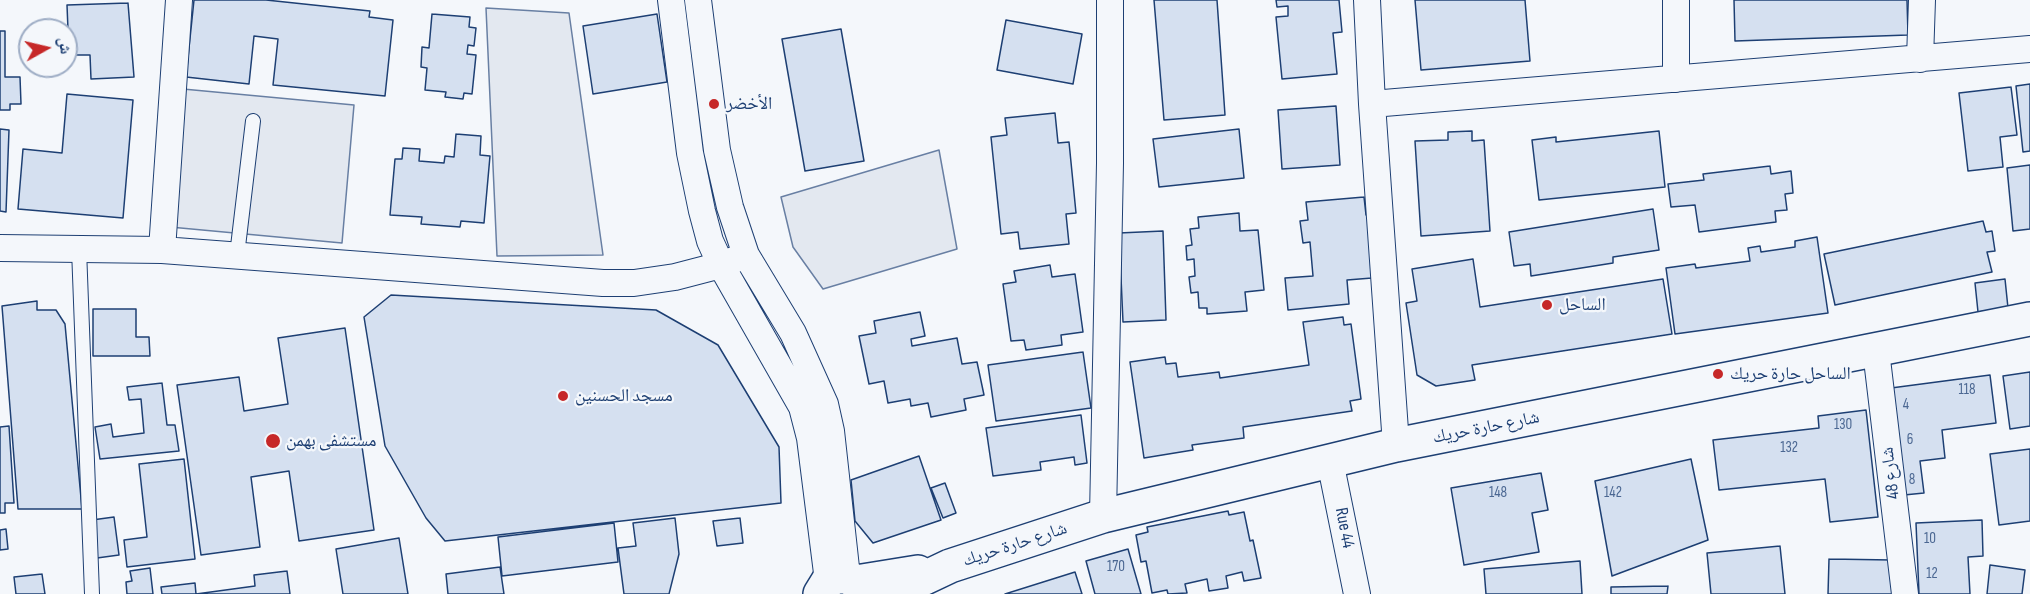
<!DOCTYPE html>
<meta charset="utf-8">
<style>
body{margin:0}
#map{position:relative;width:2030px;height:594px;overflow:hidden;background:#f4f7fb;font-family:"Sofia Sans Condensed","Noto Naskh Arabic",sans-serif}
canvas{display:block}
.north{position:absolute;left:18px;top:18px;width:60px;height:60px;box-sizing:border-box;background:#f4f7fb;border:2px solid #9eadc5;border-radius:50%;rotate:82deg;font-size:16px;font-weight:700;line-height:24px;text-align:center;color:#1d3f73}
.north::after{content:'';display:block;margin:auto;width:21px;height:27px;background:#c62828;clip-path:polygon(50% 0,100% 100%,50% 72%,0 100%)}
</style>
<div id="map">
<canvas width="2030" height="594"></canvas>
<div class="north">ش</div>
</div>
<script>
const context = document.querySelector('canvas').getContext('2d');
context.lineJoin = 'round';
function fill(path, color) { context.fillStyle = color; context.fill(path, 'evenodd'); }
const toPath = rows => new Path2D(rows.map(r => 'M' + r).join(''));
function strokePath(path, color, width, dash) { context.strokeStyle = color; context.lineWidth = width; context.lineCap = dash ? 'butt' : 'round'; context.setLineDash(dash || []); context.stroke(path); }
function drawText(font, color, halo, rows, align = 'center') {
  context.font = font + ' "Sofia Sans Condensed","Noto Naskh Arabic",sans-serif'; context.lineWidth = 4.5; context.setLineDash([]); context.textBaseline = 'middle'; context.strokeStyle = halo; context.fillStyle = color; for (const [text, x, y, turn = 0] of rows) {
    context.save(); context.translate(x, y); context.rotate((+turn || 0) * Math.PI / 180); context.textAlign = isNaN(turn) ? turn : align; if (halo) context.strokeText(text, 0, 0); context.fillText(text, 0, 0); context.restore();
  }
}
const parking = toPath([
 [486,8,569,13,603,255,497,256,486,8],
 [183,89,354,105,342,243,170,227,183,89],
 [939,150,957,249,823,289,793,247,781,197,939,150]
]);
const building = toPath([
 [194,0,266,0,370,11,369,17,393,20,385,96,273,85,278,39,254,36,249,84,186,77,194,0],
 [1154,0,1217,0,1225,115,1164,120,1154,0],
 [1276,0,1339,0,1342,32,1333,33,1337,74,1282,79,1276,17,1288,16,1288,6,1277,7,1276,0],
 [1415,0,1525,0,1530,61,1421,70,1415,0],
 [1734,0,1907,0,1908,35,1735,41,1734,0],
 [128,3,134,77,91,79,90,55,69,55,67,5,128,3],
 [432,14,470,17,469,27,476,28,474,46,468,45,467,54,476,55,472,94,464,93,463,99,445,97,446,92,425,90,427,68,421,67,422,47,429,48,432,14],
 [657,14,667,82,593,94,583,26,657,14],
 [1006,20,1082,34,1073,84,997,70,1006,20],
 [841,29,864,161,805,171,782,39,841,29],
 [0,31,5,31,5,77,20,77,21,104,10,104,10,110,0,110,0,31],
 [2030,84,2030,151,2023,152,2016,86,2030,84],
 [2011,87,2017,135,2000,137,2003,167,1968,171,1959,93,2011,87],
 [67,94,133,100,123,218,18,209,23,149,62,153,67,94],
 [1336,106,1340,165,1282,169,1278,110,1336,106],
 [1055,113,1058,143,1069,142,1076,213,1066,214,1069,244,1020,249,1018,232,1001,234,991,137,1007,135,1005,118,1055,113],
 [0,129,9,130,6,212,0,211,0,129],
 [1239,129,1244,178,1159,187,1153,139,1239,129],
 [1472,131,1472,141,1484,140,1490,231,1421,236,1415,141,1448,140,1448,132,1472,131],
 [1659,131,1665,187,1539,200,1532,140,1556,137,1556,142,1659,131],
 [456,134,481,136,480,155,490,156,484,223,461,221,460,227,421,224,422,217,390,215,395,159,402,159,403,148,420,149,419,161,444,163,445,156,454,157,456,134],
 [2030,165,2030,229,2013,231,2007,168,2030,165],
 [1770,166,1771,174,1791,171,1793,193,1785,194,1787,210,1775,211,1776,222,1699,232,1695,205,1671,207,1668,184,1704,180,1703,174,1770,166],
 [1364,197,1366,215,1370,214,1372,278,1347,280,1349,304,1288,310,1285,278,1313,276,1310,242,1303,243,1300,221,1308,220,1306,202,1364,197],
 [1653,209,1659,250,1613,257,1613,263,1531,276,1530,264,1514,266,1509,232,1653,209],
 [1239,213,1240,231,1258,230,1264,290,1245,292,1247,311,1207,314,1207,308,1199,308,1198,292,1191,293,1189,277,1195,276,1194,259,1187,260,1186,246,1192,245,1190,229,1199,228,1198,217,1239,213],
 [1983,221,1986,232,1992,231,1995,251,1987,252,1992,272,1835,305,1824,254,1983,221],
 [1163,231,1166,320,1123,322,1119,233,1163,231],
 [1817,237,1828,313,1675,334,1666,268,1695,264,1696,268,1750,261,1748,248,1760,246,1761,252,1795,247,1795,241,1817,237],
 [1473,259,1480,307,1663,279,1672,334,1472,365,1475,380,1436,386,1417,375,1406,303,1417,301,1412,269,1473,259],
 [1050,265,1052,277,1075,274,1083,332,1061,335,1062,345,1026,350,1024,340,1011,341,1003,284,1016,282,1014,271,1050,265],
 [2005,279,2008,308,1978,312,1975,283,2005,279],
 [391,295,656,310,718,345,779,447,781,503,445,541,426,518,385,446,364,317,391,295],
 [37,301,37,310,56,310,65,324,82,509,18,509,2,306,37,301],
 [93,309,136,309,136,337,149,337,150,356,93,356,93,309],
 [920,312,925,336,911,339,912,346,957,338,962,364,977,362,984,395,964,399,966,410,931,417,928,403,911,406,910,399,888,403,884,381,869,384,859,336,876,333,874,321,920,312],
 [1343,317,1344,325,1351,324,1361,399,1350,401,1352,411,1243,427,1244,438,1192,445,1193,450,1144,458,1130,362,1165,357,1166,364,1176,363,1178,377,1219,372,1220,378,1309,365,1303,322,1343,317],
 [345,328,374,530,299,541,289,471,251,477,260,547,201,555,177,385,239,377,244,411,288,404,278,338,345,328],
 [1083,352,1091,408,996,421,988,365,1083,352],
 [2030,372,2030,426,2010,429,2003,376,2030,372],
 [1990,375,1996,423,1942,430,1945,458,1920,461,1924,493,1904,495,1891,388,1990,375],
 [162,383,167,425,175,425,179,451,100,459,95,427,111,424,113,437,144,433,141,399,129,400,127,387,162,383],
 [1866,410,1878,517,1830,522,1825,479,1719,490,1713,440,1819,428,1818,416,1866,410],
 [1081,415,1087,463,1075,465,1074,457,1040,462,1041,470,993,476,986,428,1081,415],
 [9,426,14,503,5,503,5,513,0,513,0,427,9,426],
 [2030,449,2030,521,1999,525,1990,454,2030,449],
 [919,456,941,520,873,543,855,521,851,480,919,456],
 [184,459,195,559,127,567,124,540,147,537,139,464,184,459],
 [1691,459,1708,540,1612,576,1595,481,1691,459],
 [1541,473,1548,510,1532,513,1539,552,1464,565,1451,488,1541,473],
 [945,483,956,513,943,518,931,488,945,483],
 [1228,511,1229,515,1244,512,1250,541,1253,540,1261,578,1244,581,1242,572,1226,576,1228,588,1209,591,1207,579,1185,584,1187,593,1168,594,1167,590,1152,593,1146,561,1141,562,1136,535,1148,532,1147,527,1228,511],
 [114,517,119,555,97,558,92,520,114,517],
 [675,518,679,554,669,594,624,594,618,548,636,546,633,523,675,518],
 [740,518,743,543,717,546,713,521,740,518],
 [1982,520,1983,556,1968,557,1970,594,1919,594,1916,523,1982,520],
 [614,523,618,562,502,576,498,537,614,523],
 [6,529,8,549,0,550,0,530,6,529],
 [399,538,408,594,343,594,336,549,399,538],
 [1780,546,1785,594,1711,594,1707,553,1780,546],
 [1128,549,1141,594,1095,594,1086,561,1128,549],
 [1829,559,1892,560,1892,594,1828,594,1829,559],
 [1580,561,1582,594,1486,594,1484,569,1580,561],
 [1990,565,2025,570,2022,594,1987,594,1990,565],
 [500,567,504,594,448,594,446,574,500,567],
 [150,568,153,594,127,594,126,582,132,581,130,571,150,568],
 [287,571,290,594,162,594,161,587,195,583,196,594,255,586,254,575,287,571],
 [1075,572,1082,594,1005,594,1075,572],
 [42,574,45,594,16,594,14,577,42,574],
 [1668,586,1667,594,1611,594,1611,587,1668,586]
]);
const lane = toPath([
 [79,249,92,594],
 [237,255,253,121]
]);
const street = toPath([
 [671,0,690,153,702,211,710,241,721,265,802,407,810,438,828,581],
 [698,0,717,150,730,207,746,255,793,333,825,404,831,431,847,577],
 [1367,0,1372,104,1396,445],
 [1676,0,1676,79],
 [1920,59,1922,0],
 [1372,104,2030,49],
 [0,248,162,250,603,283,634,283,675,277,721,265,746,255],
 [162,250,179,0],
 [1876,351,1905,594],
 [1330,461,1357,594],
 [1103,516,1110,163,1110,0]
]);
const secondary = toPath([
 [856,582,918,572],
 [820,594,828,581,837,577,847,577,856,582,864,594],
 [891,594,950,566,1103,516,1396,445,2030,319]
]);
const markers = [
 [714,104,6,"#c62828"],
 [1547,305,6,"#c62828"],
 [1718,374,6,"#c62828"],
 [563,396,6,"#c62828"],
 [273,441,8,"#c62828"]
];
const numberNames = [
 ["118",1967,390],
 ["4",1906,405],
 ["130",1843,425],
 ["6",1910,440],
 ["132",1789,448],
 ["8",1912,480],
 ["148",1498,493],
 ["142",1613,493],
 ["10",1930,539],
 ["170",1116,567],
 ["12",1932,574]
];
const poiNames = [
 ["الأخضر",726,104],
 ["الساحل",1559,305],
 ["الساحل حارة حريك",1730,374],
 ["مسجد الحسنين",575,396],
 ["مستشفى بهمن",286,441]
];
const streetNames = [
 ["شارع حارة حريك",1486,428,-11],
 ["شارع 48",1891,473,-97],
 ["Rue 44",1344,528,79],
 ["شارع حارة حريك",1015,545,-18]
];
fill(parking, '#e3e8f0');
strokePath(parking, '#687fa3', 1.5);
fill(building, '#d5e0f0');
strokePath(building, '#1d3f73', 1.5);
strokePath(lane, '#1d3f73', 16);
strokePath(street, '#1d3f73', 28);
strokePath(secondary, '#1d3f73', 36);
strokePath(lane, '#f4f7fb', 14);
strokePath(street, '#f4f7fb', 26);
strokePath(secondary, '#f4f7fb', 33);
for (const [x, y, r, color] of markers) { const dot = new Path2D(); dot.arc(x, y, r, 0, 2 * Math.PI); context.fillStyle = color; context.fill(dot); strokePath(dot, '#f4f7fb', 2); }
drawText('15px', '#4b6792', null, numberNames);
drawText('18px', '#1d3f73', '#f4f7fb', poiNames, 'left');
drawText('18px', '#1d3f73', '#f4f7fb', streetNames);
</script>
